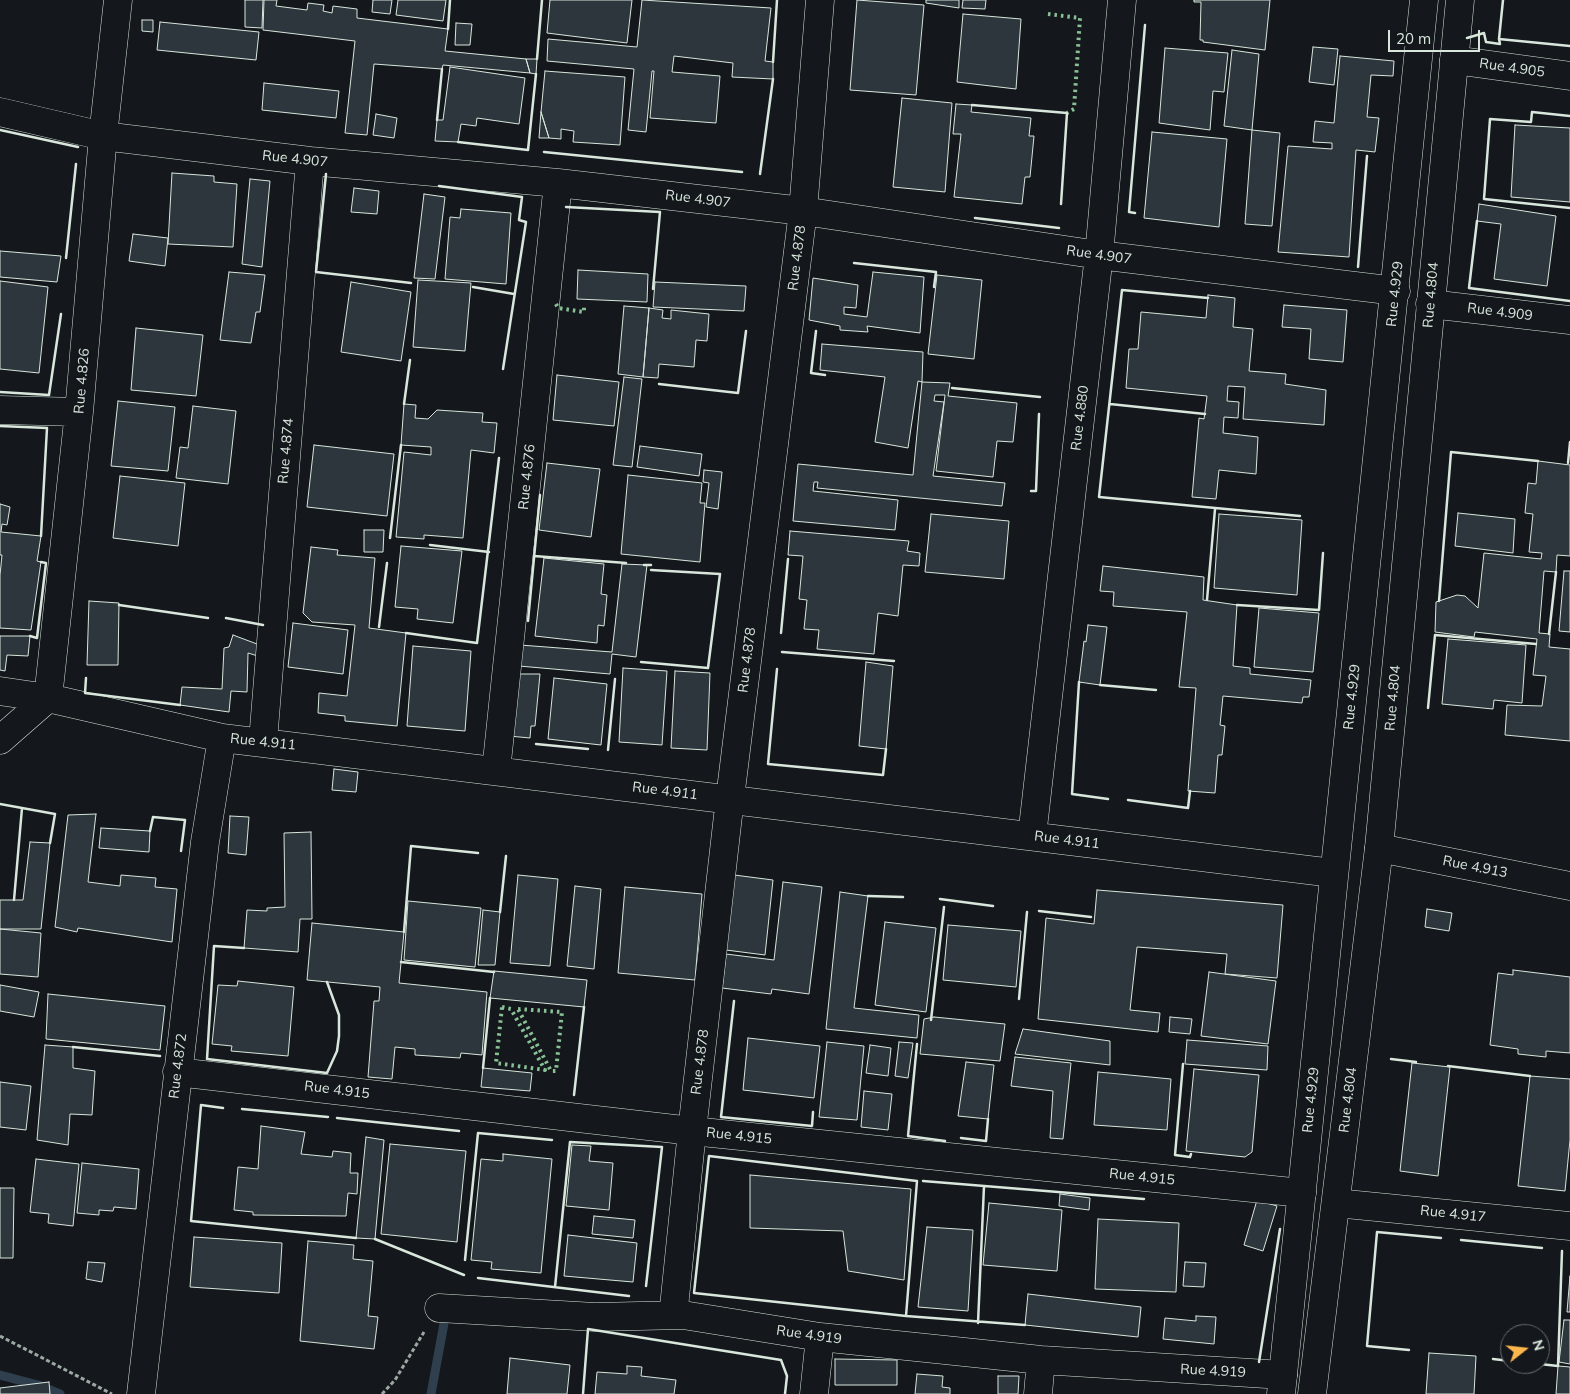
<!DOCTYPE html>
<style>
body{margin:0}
#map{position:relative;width:1570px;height:1394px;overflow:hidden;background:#14181c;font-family:Mulish,sans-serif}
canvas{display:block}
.north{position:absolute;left:1500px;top:1324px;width:50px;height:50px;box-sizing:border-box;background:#14181c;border:1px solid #626a69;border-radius:50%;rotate:74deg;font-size:14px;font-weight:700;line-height:20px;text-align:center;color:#d8e6dc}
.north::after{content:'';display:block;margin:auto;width:18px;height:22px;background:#ffb74d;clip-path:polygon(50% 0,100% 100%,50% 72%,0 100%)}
.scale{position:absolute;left:1388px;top:30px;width:92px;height:22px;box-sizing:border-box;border:2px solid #d8e6dc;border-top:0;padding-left:6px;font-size:15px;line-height:18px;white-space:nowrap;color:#d8e6dc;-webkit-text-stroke:4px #14181c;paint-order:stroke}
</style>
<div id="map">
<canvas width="1570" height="1394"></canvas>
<div class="north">N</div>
<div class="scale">20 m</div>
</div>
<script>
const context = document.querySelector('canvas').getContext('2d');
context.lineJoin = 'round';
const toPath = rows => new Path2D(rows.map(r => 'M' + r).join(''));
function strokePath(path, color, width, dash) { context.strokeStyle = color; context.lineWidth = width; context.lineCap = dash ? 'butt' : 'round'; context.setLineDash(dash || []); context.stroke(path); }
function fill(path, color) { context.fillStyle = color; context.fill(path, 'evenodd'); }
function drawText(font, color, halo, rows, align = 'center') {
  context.font = font + ' Mulish,sans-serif'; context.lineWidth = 4; context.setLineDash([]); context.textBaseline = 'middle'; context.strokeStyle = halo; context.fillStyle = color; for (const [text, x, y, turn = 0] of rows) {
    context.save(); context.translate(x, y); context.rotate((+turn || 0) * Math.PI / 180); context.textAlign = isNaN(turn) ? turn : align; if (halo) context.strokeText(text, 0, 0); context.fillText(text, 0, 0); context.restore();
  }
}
const stream = toPath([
 [0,1375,38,1385,60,1394],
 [431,1394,445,1318]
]);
const building = toPath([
 [245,0,263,0,262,28,245,27,245,0],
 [264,0,277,0,276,6,307,10,308,3,324,5,323,11,332,13,333,6,357,9,357,18,448,29,445,51,526,59,530,73,443,65,442,69,374,64,367,135,345,133,355,41,263,30,264,0],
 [373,0,392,0,390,14,372,12,373,0],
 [398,0,446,0,443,21,396,15,398,0],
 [550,0,632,0,627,43,547,33,550,0],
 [642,0,771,8,765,61,773,62,773,79,732,77,733,63,674,56,672,72,720,76,716,123,650,118,654,71,652,71,646,132,628,130,634,69,547,61,548,39,637,47,642,0],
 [857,0,924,5,916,95,850,90,857,0],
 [926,0,959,0,959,8,926,3,926,0],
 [963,0,986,0,985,9,962,8,963,0],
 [1194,0,1270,0,1265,50,1203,42,1203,40,1200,40,1201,2,1194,2,1194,0],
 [963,14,1021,19,1016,89,957,82,963,14],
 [142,20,153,20,153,32,142,31,142,20],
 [160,22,259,32,256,60,157,50,160,22],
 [456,23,472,24,470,45,455,45,456,23],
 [1313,47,1338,49,1334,85,1309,82,1313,47],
 [1165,48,1228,53,1224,92,1213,91,1210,130,1159,123,1165,48],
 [1232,50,1259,54,1252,130,1224,126,1232,50],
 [1340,56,1394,61,1393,76,1371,75,1367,117,1379,118,1375,152,1356,150,1349,257,1278,252,1288,146,1332,149,1332,143,1313,142,1315,121,1334,123,1340,56],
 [526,59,537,59,536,74,530,73,526,59],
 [450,67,525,78,519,124,477,118,476,126,461,124,458,142,435,141,437,120,443,120,450,67],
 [545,71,625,77,620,145,573,142,574,131,561,129,561,139,549,138,541,112,545,71],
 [264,83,339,91,336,118,262,110,264,83],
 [902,98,952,103,945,192,893,187,902,98],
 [956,104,972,105,971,112,1031,118,1029,136,1034,136,1030,177,1025,177,1022,204,954,197,961,134,953,134,956,104],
 [541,112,549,138,539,138,541,112],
 [376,114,397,118,394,138,373,135,376,114],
 [1515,125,1570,128,1570,202,1511,197,1515,125],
 [1252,130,1280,133,1272,226,1245,224,1252,130],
 [1152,132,1227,139,1219,227,1144,218,1152,132],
 [172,173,214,176,214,182,237,184,233,247,168,244,172,173],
 [250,179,270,181,262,267,242,264,250,179],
 [354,188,379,191,377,214,351,212,354,188],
 [424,194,445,197,435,279,414,278,424,194],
 [1479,204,1556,216,1547,286,1494,279,1501,224,1477,221,1479,204],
 [461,209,511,213,506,284,445,279,450,217,460,218,461,209],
 [133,234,168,238,165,266,129,261,133,234],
 [0,251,61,256,57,282,0,277,0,251],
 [578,270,648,274,647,302,577,299,578,270],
 [229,272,265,275,260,312,256,312,251,343,220,340,229,272],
 [873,272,924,277,920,333,867,326,868,332,840,330,840,326,809,320,813,278,858,285,856,308,844,307,844,314,867,317,873,272],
 [937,275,982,280,974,359,928,354,937,275],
 [418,280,471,283,465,351,413,347,418,280],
 [0,281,48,287,39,373,0,369,0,281],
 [351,282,411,292,401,361,341,352,351,282],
 [655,282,746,286,744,311,653,307,655,282],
 [1208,295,1235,298,1233,327,1253,329,1249,371,1286,374,1285,384,1326,390,1324,425,1243,419,1245,387,1228,386,1227,401,1239,402,1238,418,1224,417,1223,433,1258,437,1256,474,1219,470,1216,499,1192,497,1199,418,1204,419,1207,396,1126,388,1129,349,1138,349,1141,312,1206,318,1208,295],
 [1284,305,1347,310,1343,362,1309,359,1311,329,1282,327,1284,305],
 [624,306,649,308,643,377,618,374,624,306],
 [649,308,663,310,662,318,671,319,671,310,709,314,707,341,696,340,694,367,659,364,658,378,643,377,649,308],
 [136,328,203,335,196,396,131,390,136,328],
 [822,344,923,352,922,382,918,381,908,448,875,442,885,377,820,370,822,344],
 [557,375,619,382,614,426,553,420,557,375],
 [624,377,642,379,632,467,613,465,624,377],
 [922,382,950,383,948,396,1017,403,1013,442,997,441,993,477,936,471,945,395,935,395,934,401,944,402,933,476,1005,483,1002,506,817,488,818,482,814,482,813,491,898,500,895,530,793,521,798,464,913,475,922,382],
 [118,401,175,407,168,471,111,466,118,401],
 [404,404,416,405,415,418,428,419,437,410,483,413,482,422,497,423,494,453,471,450,463,538,424,535,424,539,396,537,404,452,431,455,431,447,401,445,404,404],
 [193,406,236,411,228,484,176,478,180,447,188,448,193,406],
 [314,445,394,454,387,516,307,507,314,445],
 [640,446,702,454,699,476,637,467,640,446],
 [1538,461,1570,465,1570,556,1557,555,1556,572,1544,571,1539,633,1550,634,1549,647,1570,649,1570,741,1505,735,1507,705,1542,706,1546,676,1533,675,1537,639,1475,632,1474,637,1435,632,1436,602,1457,595,1465,596,1478,608,1484,553,1541,559,1542,553,1529,552,1533,514,1525,513,1528,483,1536,484,1538,461],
 [547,463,600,469,591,537,539,530,547,463],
 [704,470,722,472,718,509,706,507,709,483,703,482,704,470],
 [628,475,702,483,700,503,705,503,700,562,621,554,628,475],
 [120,476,185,483,178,546,113,538,120,476],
 [0,504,10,507,7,525,2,524,1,532,41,536,37,561,41,562,31,630,0,628,0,575,2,555,0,555,0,504],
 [1458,513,1515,519,1513,553,1455,546,1458,513],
 [931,514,1009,521,1004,579,925,572,931,514],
 [1219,514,1302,520,1297,595,1214,588,1219,514],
 [364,530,384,530,383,552,364,552,364,530],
 [790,531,909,541,907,551,920,553,919,566,903,565,898,616,878,613,874,654,817,649,819,630,804,629,807,600,799,599,803,556,788,555,790,531],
 [401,546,462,551,453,623,417,619,418,609,395,607,401,546],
 [311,547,338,550,337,555,375,558,369,628,406,633,397,726,345,721,345,716,318,713,319,693,347,696,355,625,312,622,303,613,311,547],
 [544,558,604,564,601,594,607,595,604,626,598,625,597,643,535,636,544,558],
 [622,564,647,565,636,657,612,654,610,674,519,666,520,645,612,652,622,564],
 [1103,566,1204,577,1203,600,1237,605,1233,666,1250,668,1250,674,1311,680,1309,697,1303,697,1302,703,1223,696,1220,725,1225,726,1222,755,1218,755,1215,793,1188,791,1196,688,1179,687,1187,612,1113,606,1114,592,1100,591,1103,566],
 [1564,571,1570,571,1570,632,1559,631,1564,571],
 [89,601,119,603,118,665,87,665,89,601],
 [1259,608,1319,613,1313,672,1254,667,1259,608],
 [293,623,348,630,343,674,288,667,293,623],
 [1088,625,1107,627,1100,685,1079,682,1084,641,1086,642,1088,625],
 [233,635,265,647,261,657,248,653,247,692,231,691,229,712,180,705,182,687,222,689,224,648,229,647,233,635],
 [0,636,30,636,28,656,7,655,5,671,0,670,0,636],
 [1448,639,1526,645,1522,703,1494,700,1493,709,1442,704,1448,639],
 [413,646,471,651,465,731,407,726,413,646],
 [866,662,893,666,886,749,859,746,866,662],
 [623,668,667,671,662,745,619,742,623,668],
 [675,671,710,673,707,750,671,748,675,671],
 [515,674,540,674,535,726,531,726,530,738,509,736,515,674],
 [554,678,607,684,601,745,548,739,554,678],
 [334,769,358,772,356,792,332,790,334,769],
 [96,814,88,882,120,886,121,875,156,878,155,887,177,889,172,942,78,928,77,932,55,927,68,815,96,814],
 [230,816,249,817,246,855,228,853,230,816],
 [101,828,150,831,149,852,99,848,101,828],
 [311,832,312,919,300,919,298,952,244,948,247,910,267,911,267,908,285,907,284,833,311,832],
 [30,842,50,843,41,929,0,929,0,900,23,900,30,842],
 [518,875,558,879,550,966,510,963,518,875],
 [734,875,773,880,765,955,726,950,734,875],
 [783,882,822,887,809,994,772,989,771,994,722,988,726,954,774,960,783,882],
 [575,886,601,889,594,969,567,966,575,886],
 [625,887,702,894,695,980,618,973,625,887],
 [1097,890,1283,905,1277,978,1225,974,1227,954,1137,947,1130,1010,1160,1013,1158,1032,1038,1019,1046,918,1094,924,1097,890],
 [840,892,868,896,854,1008,919,1015,917,1038,826,1029,840,892],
 [408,901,481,908,475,967,404,960,408,901],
 [1427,909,1452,913,1449,931,1425,927,1427,909],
 [483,910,500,912,495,965,478,965,483,910],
 [885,922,936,928,926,1012,875,1005,885,922],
 [312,923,404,932,399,983,487,992,482,1055,461,1053,460,1058,415,1055,415,1049,395,1047,392,1079,368,1077,374,1001,379,1001,380,987,307,980,312,923],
 [948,925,1021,931,1016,987,943,980,948,925],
 [0,929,41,933,38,977,0,974,0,929],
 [1513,970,1570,977,1570,1053,1546,1051,1546,1057,1518,1054,1518,1049,1490,1045,1498,973,1513,975,1513,970],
 [494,971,587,980,584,1007,490,998,494,971],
 [1209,972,1276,981,1268,1044,1201,1036,1209,972],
 [238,981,294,987,288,1056,231,1051,232,1046,212,1044,218,985,237,986,238,981],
 [0,985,39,992,34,1017,0,1011,0,985],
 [48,994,165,1006,160,1050,46,1039,48,994],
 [934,1017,1005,1024,1000,1061,920,1054,924,1019,934,1017],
 [1170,1017,1192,1019,1190,1034,1169,1032,1170,1017],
 [1023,1029,1110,1041,1110,1065,1015,1054,1023,1029],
 [748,1038,820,1046,814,1098,743,1090,748,1038],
 [1187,1040,1268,1046,1267,1070,1185,1064,1187,1040],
 [827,1042,864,1046,857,1120,819,1117,827,1042],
 [899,1042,913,1043,908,1078,895,1076,899,1042],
 [45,1045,73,1047,73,1068,95,1071,92,1115,70,1114,68,1145,37,1140,45,1045],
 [870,1045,891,1048,888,1076,866,1073,870,1045],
 [1015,1057,1071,1063,1063,1139,1050,1138,1053,1091,1011,1086,1015,1057],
 [966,1062,994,1065,988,1119,958,1116,966,1062],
 [1412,1063,1450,1067,1438,1176,1400,1171,1412,1063],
 [483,1068,532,1073,530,1091,481,1087,483,1068],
 [1194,1069,1259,1075,1252,1152,1245,1157,1186,1151,1194,1069],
 [1098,1072,1171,1079,1167,1130,1094,1125,1098,1072],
 [1530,1076,1570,1079,1570,1140,1565,1191,1518,1186,1530,1076],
 [0,1082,31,1086,26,1130,0,1127,0,1082],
 [864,1091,892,1094,888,1130,861,1127,864,1091],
 [261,1126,305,1132,301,1154,332,1157,333,1151,351,1153,350,1173,358,1173,357,1194,348,1193,346,1216,253,1215,253,1212,234,1210,238,1167,258,1169,261,1126],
 [366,1137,384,1140,375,1239,356,1238,366,1137],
 [390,1144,466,1151,457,1242,381,1234,390,1144],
 [572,1145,591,1146,589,1161,613,1163,609,1210,566,1206,572,1145],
 [503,1154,552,1159,541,1273,491,1269,492,1262,471,1260,481,1159,503,1161,503,1154],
 [36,1159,79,1164,73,1226,48,1223,49,1214,30,1212,36,1159],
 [82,1163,139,1169,136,1209,114,1207,113,1211,99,1210,99,1215,77,1213,82,1163],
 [750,1175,911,1189,904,1280,848,1271,843,1231,750,1228,750,1175],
 [0,1188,14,1188,13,1258,0,1258,0,1188],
 [1060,1194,1090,1198,1089,1210,1059,1206,1060,1194],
 [1257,1200,1277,1206,1263,1251,1244,1245,1257,1200],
 [989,1203,1062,1210,1057,1271,983,1265,989,1203],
 [594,1216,635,1220,633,1238,592,1234,594,1216],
 [1098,1219,1179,1223,1176,1292,1095,1289,1098,1219],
 [927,1227,973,1230,968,1311,918,1307,927,1227],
 [568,1235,637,1243,633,1282,564,1276,568,1235],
 [194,1237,282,1243,279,1293,190,1287,194,1237],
 [308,1241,354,1245,353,1259,373,1261,368,1316,378,1317,374,1349,300,1341,308,1241],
 [88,1262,105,1263,102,1282,86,1279,88,1262],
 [1185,1262,1206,1263,1204,1287,1183,1286,1185,1262],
 [1570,1276,1570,1312,1567,1312,1570,1276],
 [1028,1294,1141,1307,1138,1337,1025,1325,1028,1294],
 [1196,1316,1216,1317,1214,1344,1163,1339,1165,1318,1196,1321,1196,1316],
 [1564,1320,1570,1320,1570,1364,1559,1362,1564,1320],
 [1429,1353,1476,1356,1474,1394,1426,1394,1429,1353],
 [510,1358,570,1365,567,1394,507,1394,510,1358],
 [835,1359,897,1360,897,1385,835,1385,835,1359],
 [627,1366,642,1367,641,1376,676,1380,674,1394,595,1394,597,1372,627,1374,627,1366],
 [1558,1366,1570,1367,1570,1394,1556,1394,1558,1366],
 [917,1374,943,1376,942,1387,950,1388,950,1394,915,1394,917,1374],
 [998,1376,1019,1376,1018,1394,998,1394,998,1376],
 [49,1382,50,1394,0,1394,0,1388,49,1382]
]);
const path = toPath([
 [0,1336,112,1394],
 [382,1394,395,1380,424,1332]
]);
const street = toPath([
 [1454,60,1570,76],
 [0,112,103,136,310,161,558,183,803,211,1099,255,1396,291],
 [1430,304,1570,320],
 [0,410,79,412],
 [0,691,48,698,222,738,1333,873],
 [0,740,48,698,79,412,103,136,118,0],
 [263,741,310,161],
 [496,771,558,183],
 [1032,836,1099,255,1122,0],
 [1379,848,1570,886],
 [177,1072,692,1131,1302,1193],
 [1336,1203,1570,1226],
 [439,1308,595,1317,683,1315,820,1337,1041,1360,1283,1375],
 [683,1315,674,1307,692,1131,730,798,803,211,820,0],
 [141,1394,205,842,222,738],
 [814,1394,820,1337],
 [1038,1394,1041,1360]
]);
const primary = toPath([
 [1281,1394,1424,0],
 [1312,1394,1379,848,1460,0]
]);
const hedge = toPath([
 [1048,14,1080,18,1074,109,1067,113],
 [556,304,558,308,584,312,584,307],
 [502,1007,511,1009,545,1070,496,1063,502,1007],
 [518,1009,562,1012,556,1071,551,1071,518,1009]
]);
const wall = toPath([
 [1503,0,1499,39,1570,46],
 [448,29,450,0],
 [1467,38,1484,33,1486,42,1500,44,1499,39],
 [537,59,542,0],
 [773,62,777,0],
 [972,105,1067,113,1061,204],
 [1570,116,1532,112,1531,122,1490,119,1484,199,1570,208],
 [437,120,442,69],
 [0,130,78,147],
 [458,142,528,150,536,74],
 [544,152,742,172],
 [326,174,316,272,411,283],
 [760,174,773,79],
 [439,186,522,197,519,220,526,222,503,369],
 [566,207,660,212,653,289],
 [1135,213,1129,212,1145,25],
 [975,218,1059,228],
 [1477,221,1469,288,1570,301],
 [66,258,76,164],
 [854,263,936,272,934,287],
 [1358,267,1367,156],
 [473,287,514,294],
 [1208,298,1122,290,1099,497,1300,516],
 [816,331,811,373,825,375],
 [659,384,738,393,746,331],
 [952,388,1040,397],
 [0,392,49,395,61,314],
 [404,404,410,360],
 [1110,404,1205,414],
 [0,426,47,428,41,536],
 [1568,463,1570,442],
 [1031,491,1036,491,1039,414],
 [390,538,401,445],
 [430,545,489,552],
 [534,556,626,563],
 [644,565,651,565],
 [1207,600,1215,509],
 [1439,601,1451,452,1538,461],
 [119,605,208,618],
 [1237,605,1319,610,1323,553],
 [226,618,263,625],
 [528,621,540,495],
 [379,627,387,563],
 [406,633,477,643,499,458],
 [781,633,788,559],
 [1549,634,1556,572],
 [30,636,37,638,46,563,41,562],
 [782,652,894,661],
 [641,662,708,668,720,574,651,570],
 [777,669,768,764,883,775,886,749],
 [86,678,85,693,180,705],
 [1079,682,1072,794,1108,799],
 [1100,685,1156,690],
 [1428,708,1435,635,1536,644],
 [536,744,588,749],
 [608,750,615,679],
 [1128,800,1188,808,1190,791],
 [0,804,55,814,50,843],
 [150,831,153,817,185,820,181,851],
 [868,896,903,897],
 [940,899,993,906],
 [14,900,22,808],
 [1039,911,1091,917],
 [500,912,506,856],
 [404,932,411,846,478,853],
 [244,948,214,946,207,1059,327,1073,337,1051,339,1036,339,1015,327,982],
 [401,962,494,972],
 [1019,999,1027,912],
 [734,1001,721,1117,812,1126,813,1112],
 [931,1020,944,907],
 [917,1044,908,1136,945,1141],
 [73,1047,160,1056],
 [1391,1059,1416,1062],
 [1183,1064,1175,1155,1190,1157,1191,1154],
 [1448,1066,1530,1076],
 [483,1068,490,998],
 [574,1095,584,1007],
 [223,1108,201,1105,191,1221,356,1238],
 [242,1109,328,1117],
 [337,1118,459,1131],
 [961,1138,986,1141,988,1119],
 [923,1181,1144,1199],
 [375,1239,464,1275],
 [1461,1240,1542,1248],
 [465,1260,478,1133,552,1140],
 [478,1278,629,1296],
 [555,1287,570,1142,662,1147,646,1286],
 [906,1316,694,1293,709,1156,917,1181,906,1316,1025,1325],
 [978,1323,984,1186],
 [1409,1350,1367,1346,1377,1232,1441,1238],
 [1493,1359,1510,1361],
 [1259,1362,1280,1229],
 [1540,1364,1558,1366,1562,1251],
 [583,1394,588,1329,781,1360,787,1376,785,1394]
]);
const streetNames = [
 ["Rue 4.905",1512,68,8],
 ["Rue 4.907",295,159,6],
 ["Rue 4.907",698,199,7],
 ["Rue 4.907",1099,255,8],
 ["Rue 4.878",797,258,-83],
 ["Rue 4.929",1395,294,-84],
 ["Rue 4.804",1431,295,-85],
 ["Rue 4.909",1500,312,7],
 ["Rue 4.826",82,381,-85],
 ["Rue 4.880",1080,418,-83],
 ["Rue 4.874",286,451,-85],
 ["Rue 4.876",527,477,-84],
 ["Rue 4.878",747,660,-83],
 ["Rue 4.929",1352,697,-84],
 ["Rue 4.804",1393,698,-85],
 ["Rue 4.911",263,742,6],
 ["Rue 4.911",665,791,7],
 ["Rue 4.911",1067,840,7],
 ["Rue 4.913",1475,867,11],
 ["Rue 4.878",700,1062,-83],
 ["Rue 4.872",178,1066,-83],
 ["Rue 4.915",337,1090,7],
 ["Rue 4.929",1311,1100,-84],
 ["Rue 4.804",1348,1100,-83],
 ["Rue 4.915",739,1136,6],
 ["Rue 4.915",1142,1177,6],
 ["Rue 4.917",1453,1214,6],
 ["Rue 4.919",809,1335,8],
 ["Rue 4.919",1213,1371,3]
];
strokePath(stream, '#2f3f4d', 9);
fill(building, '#2c363c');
strokePath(building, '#d8e6dc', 1);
strokePath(street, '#d8e6dc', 29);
strokePath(primary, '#d8e6dc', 29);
strokePath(path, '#9da8a2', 3, [4, 2.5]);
strokePath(street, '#14181c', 28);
strokePath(primary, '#14181c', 28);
strokePath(hedge, '#8ac095', 4, [2.5, 4]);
strokePath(wall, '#d8e6dc', 2.5);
drawText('14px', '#d8e6dc', '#14181c', streetNames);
</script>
